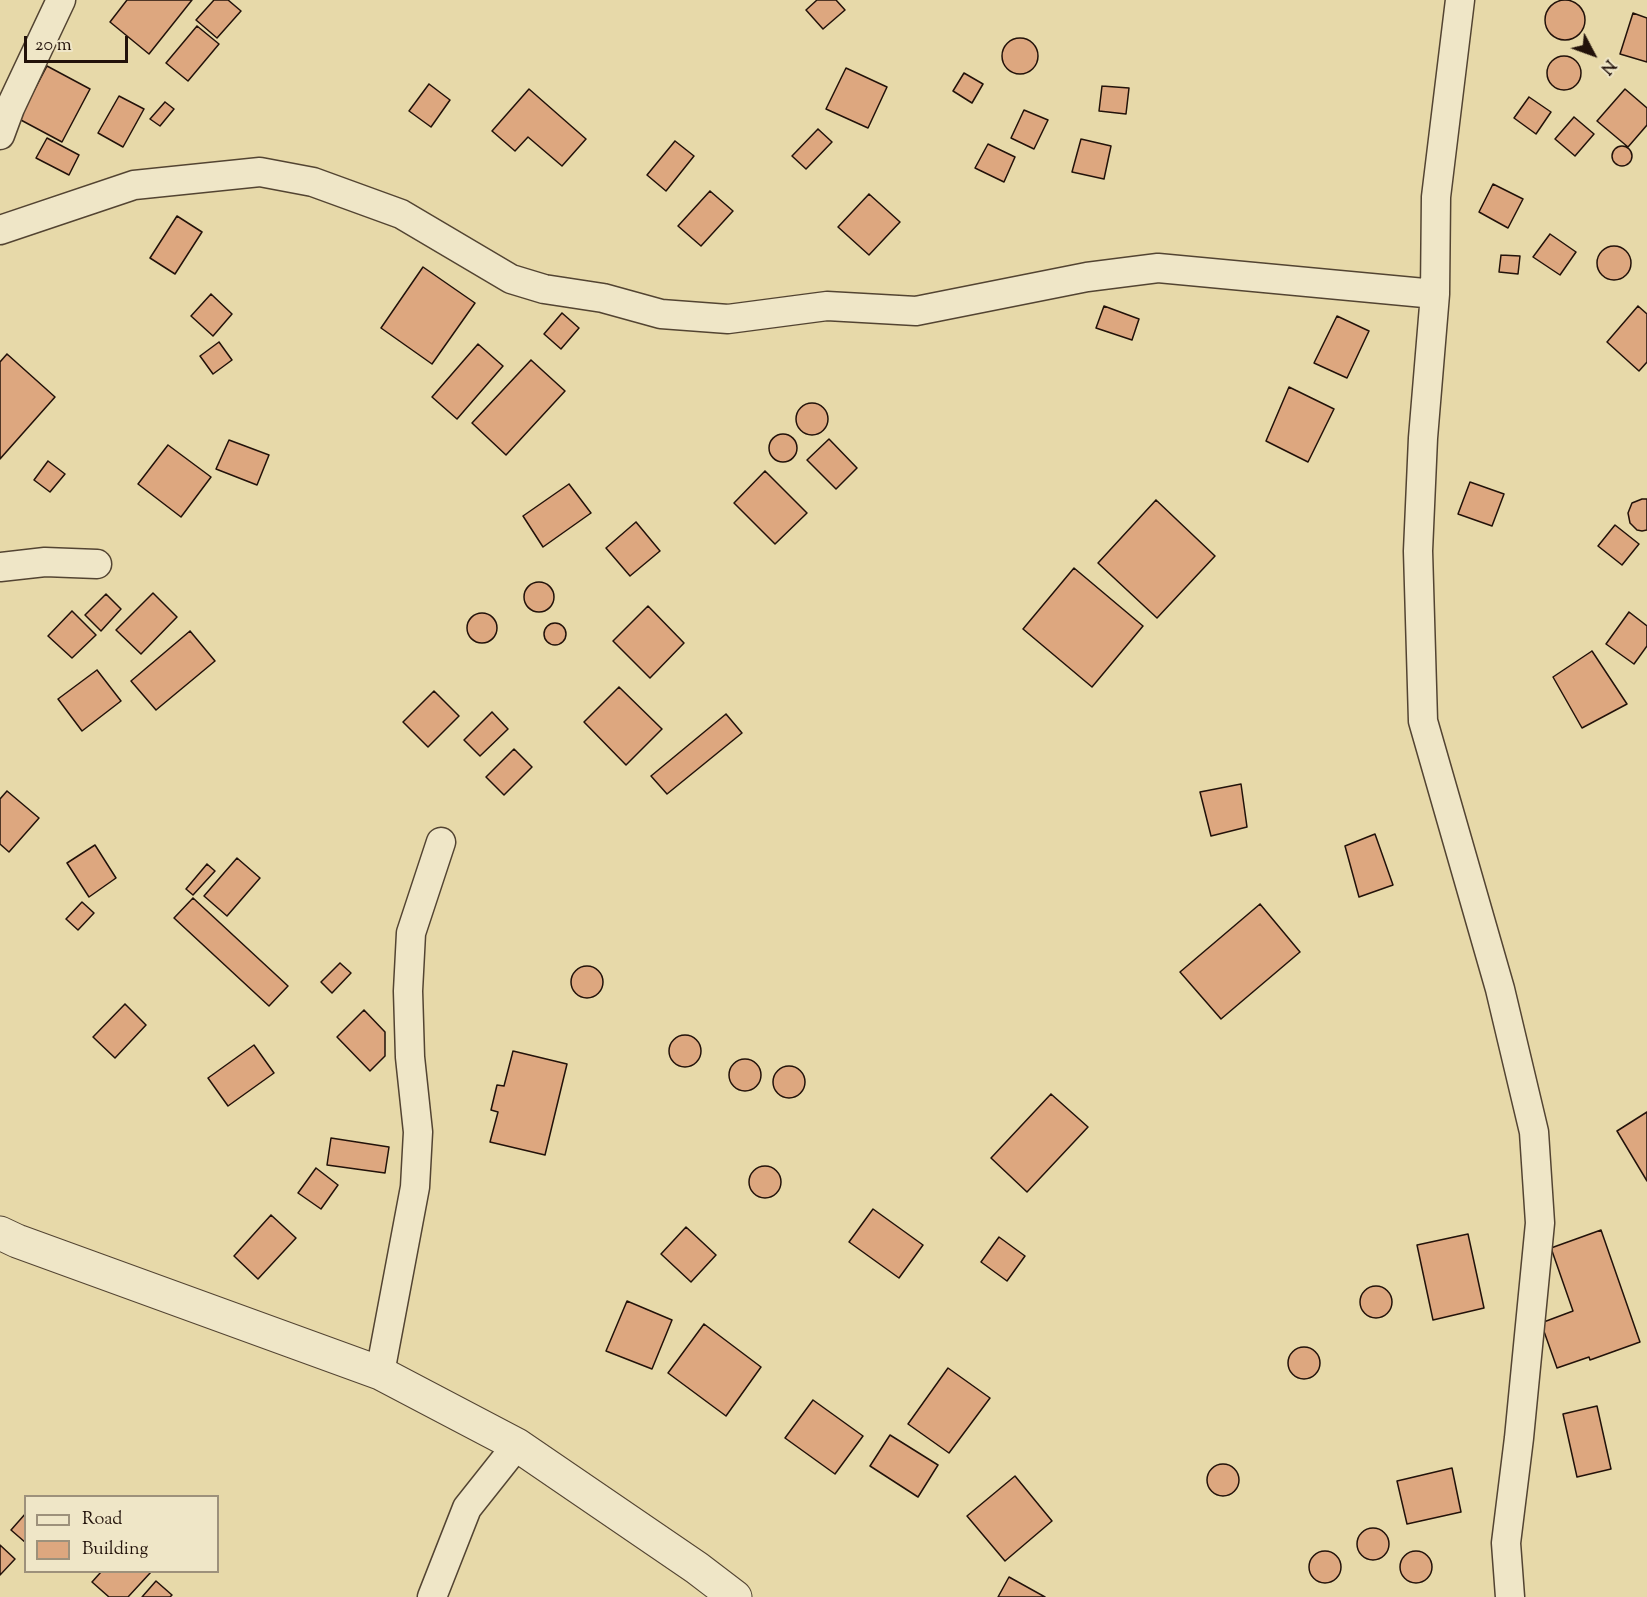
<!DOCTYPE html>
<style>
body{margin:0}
#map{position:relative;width:1647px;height:1597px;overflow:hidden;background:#e7d9a9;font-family:"Sorts Mill Goudy",serif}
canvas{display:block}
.legend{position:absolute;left:24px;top:1495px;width:195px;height:78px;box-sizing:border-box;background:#efe6c7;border:2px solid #9d917b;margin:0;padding:8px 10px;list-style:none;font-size:18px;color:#22120a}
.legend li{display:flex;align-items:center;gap:12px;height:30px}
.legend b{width:30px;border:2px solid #9d917b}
.north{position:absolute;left:1563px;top:24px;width:60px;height:60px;-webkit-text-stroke:4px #efe6c7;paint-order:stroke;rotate:131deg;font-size:16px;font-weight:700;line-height:24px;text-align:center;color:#22120a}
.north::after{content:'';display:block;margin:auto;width:21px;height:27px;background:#22120a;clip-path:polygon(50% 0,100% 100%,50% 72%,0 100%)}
.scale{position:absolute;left:24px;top:36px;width:104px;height:27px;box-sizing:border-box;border:3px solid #22120a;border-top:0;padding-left:8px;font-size:18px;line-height:21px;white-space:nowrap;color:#22120a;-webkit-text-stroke:4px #efe6c7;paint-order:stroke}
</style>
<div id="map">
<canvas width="1647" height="1597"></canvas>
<ul class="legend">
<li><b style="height:8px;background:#efe6c7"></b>Road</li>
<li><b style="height:16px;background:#dda77f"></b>Building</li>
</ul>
<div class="north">N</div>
<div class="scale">20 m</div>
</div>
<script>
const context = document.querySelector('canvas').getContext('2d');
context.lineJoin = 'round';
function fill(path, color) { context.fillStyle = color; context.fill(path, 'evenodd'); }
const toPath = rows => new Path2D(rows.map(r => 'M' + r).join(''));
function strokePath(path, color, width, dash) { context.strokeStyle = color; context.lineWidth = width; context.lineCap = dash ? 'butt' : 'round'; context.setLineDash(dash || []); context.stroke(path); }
const building = toPath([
 '1545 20a20 20 0 1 1 40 0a20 20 0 1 1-40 0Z',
 [127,0,192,0,149,54,110,22,127,0],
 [214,0,228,0,241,11,217,38,196,20,214,0],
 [817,0,836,0,845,10,823,29,806,10,817,0],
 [1633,13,1647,18,1647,62,1620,54,1633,13],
 [197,26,219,44,188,81,166,63,197,26],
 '1002 56a18 18 0 1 1 36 0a18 18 0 1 1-36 0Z',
 '1547 73a17 17 0 1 1 34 0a17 17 0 1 1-34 0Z',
 [47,66,90,89,62,142,19,119,47,66],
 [846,68,887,87,868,128,826,109,846,68],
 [964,73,983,84,972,103,953,91,964,73],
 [429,84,450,100,431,127,409,111,429,84],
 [1102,86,1129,88,1126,114,1099,111,1102,86],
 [529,89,586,139,562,166,528,137,515,151,492,131,529,89],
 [1625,89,1647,108,1647,125,1628,147,1597,121,1625,89],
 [119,96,144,109,123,147,98,133,119,96],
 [1529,97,1551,112,1536,134,1514,118,1529,97],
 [165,102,174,109,160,126,150,119,165,102],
 [1024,110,1048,120,1034,149,1011,138,1024,110],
 [1574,117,1594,134,1575,156,1555,139,1574,117],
 [818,129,832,142,806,169,792,156,818,129],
 [47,138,79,155,69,175,36,158,47,138],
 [1081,139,1111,146,1104,179,1072,172,1081,139],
 [675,141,694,156,666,191,647,175,675,141],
 [988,144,1015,157,1004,182,975,168,988,144],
 '1612 156a10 10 0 1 1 20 0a10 10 0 1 1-20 0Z',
 [1493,184,1523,199,1508,228,1479,212,1493,184],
 [710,191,733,211,701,246,678,226,710,191],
 [869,194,900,222,869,255,838,227,869,194],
 [177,216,202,232,175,274,150,258,177,216],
 [1550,234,1576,252,1560,275,1533,257,1550,234],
 '1597 263a17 17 0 1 1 34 0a17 17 0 1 1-34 0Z',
 [1501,255,1520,256,1518,274,1499,272,1501,255],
 [423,267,475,303,432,364,381,328,423,267],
 [211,294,232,314,213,336,191,316,211,294],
 [1104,306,1139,319,1132,340,1096,328,1104,306],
 [1638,306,1647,314,1647,362,1639,371,1607,342,1638,306],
 [562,313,579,328,561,349,544,334,562,313],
 [1337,316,1369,331,1347,378,1314,363,1337,316],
 [219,342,232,360,213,374,200,356,219,342],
 [478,344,503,366,457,419,432,397,478,344],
 [7,354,55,397,0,459,0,362,7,354],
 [531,360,565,391,506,455,472,423,531,360],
 [1289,387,1334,409,1308,462,1266,441,1289,387],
 '796 419a16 16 0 1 1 32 0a16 16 0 1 1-32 0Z',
 '769 448a14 14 0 1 1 28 0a14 14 0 1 1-28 0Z',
 [829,439,857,468,836,489,807,460,829,439],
 [229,440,269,455,257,485,216,469,229,440],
 [168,445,211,477,181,517,138,484,168,445],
 [48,461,65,474,50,492,34,480,48,461],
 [765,471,807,513,775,544,734,503,765,471],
 [1470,482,1504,494,1492,526,1458,514,1470,482],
 [569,484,591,513,543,547,523,516,569,484],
 [1642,499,1647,499,1647,530,1642,531,1637,530,1630,523,1628,513,1632,503,1642,499],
 [1156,500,1215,556,1157,618,1098,563,1156,500],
 [636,522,660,551,630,576,606,548,636,522],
 [1615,525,1639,544,1622,565,1598,546,1615,525],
 [1074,568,1143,626,1092,687,1023,629,1074,568],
 '524 597a15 15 0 1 1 30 0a15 15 0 1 1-30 0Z',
 [153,593,177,617,141,654,116,630,153,593],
 [106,594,121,609,101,631,85,615,106,594],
 [648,606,684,643,650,678,613,641,648,606],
 [72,611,96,635,72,658,48,636,72,611],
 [1629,612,1647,626,1647,646,1634,664,1606,644,1629,612],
 '467 628a15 15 0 1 1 30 0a15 15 0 1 1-30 0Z',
 '544 634a11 11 0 1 1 22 0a11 11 0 1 1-22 0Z',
 [190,631,215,661,156,710,131,681,190,631],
 [1592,651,1627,704,1582,728,1553,677,1592,651],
 [97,670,121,701,82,731,58,699,97,670],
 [619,687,662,729,626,765,584,722,619,687],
 [434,691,459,716,428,747,403,722,434,691],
 [492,712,508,729,480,756,464,740,492,712],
 [726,714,742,733,667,794,651,776,726,714],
 [514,749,532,767,504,795,486,777,514,749],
 [1241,784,1247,827,1211,836,1200,792,1241,784],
 [7,791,39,818,9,852,0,844,0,799,7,791],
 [1375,834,1393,885,1359,897,1345,846,1375,834],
 [95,845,116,878,89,897,67,863,95,845],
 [237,858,260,878,227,916,204,896,237,858],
 [207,864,215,871,193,895,186,889,207,864],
 [193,898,288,986,269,1006,174,918,193,898],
 [82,902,94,913,78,930,66,919,82,902],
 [1260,904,1300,952,1221,1019,1180,972,1260,904],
 [340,963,351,973,332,993,321,982,340,963],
 '571 982a16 16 0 1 1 32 0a16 16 0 1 1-32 0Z',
 [125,1004,146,1025,115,1058,93,1037,125,1004],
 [364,1010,385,1032,385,1056,370,1071,337,1037,364,1010],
 '669 1051a16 16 0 1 1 32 0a16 16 0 1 1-32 0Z',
 [254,1045,274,1073,228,1106,208,1078,254,1045],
 [513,1051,567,1064,545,1155,490,1142,498,1112,491,1110,497,1085,504,1086,513,1051],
 '729 1075a16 16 0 1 1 32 0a16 16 0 1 1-32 0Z',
 '773 1082a16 16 0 1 1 32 0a16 16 0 1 1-32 0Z',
 [1051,1094,1088,1127,1027,1192,991,1158,1051,1094],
 [1647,1112,1647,1181,1617,1131,1647,1112],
 [331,1138,389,1147,385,1173,327,1165,331,1138],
 '749 1182a16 16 0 1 1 32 0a16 16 0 1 1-32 0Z',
 [316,1168,338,1185,321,1209,298,1193,316,1168],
 [873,1209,923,1245,899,1278,849,1242,873,1209],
 [271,1215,296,1238,258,1279,234,1256,271,1215],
 [686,1227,716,1255,691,1282,661,1254,686,1227],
 [1601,1230,1640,1342,1590,1360,1589,1357,1557,1368,1541,1323,1573,1311,1551,1248,1601,1230],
 [1468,1234,1484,1308,1433,1320,1417,1245,1468,1234],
 [999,1237,1025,1256,1007,1281,981,1262,999,1237],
 '1360 1302a16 16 0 1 1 32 0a16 16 0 1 1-32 0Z',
 [627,1301,672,1320,652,1369,606,1351,627,1301],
 [704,1324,761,1367,726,1416,668,1373,704,1324],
 '1288 1363a16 16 0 1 1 32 0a16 16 0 1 1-32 0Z',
 [948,1368,990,1398,949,1453,908,1424,948,1368],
 [813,1400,863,1436,835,1474,785,1438,813,1400],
 [1597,1406,1611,1469,1577,1477,1563,1414,1597,1406],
 [890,1435,938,1465,918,1497,870,1466,890,1435],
 '1207 1480a16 16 0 1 1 32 0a16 16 0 1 1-32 0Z',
 [1452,1468,1461,1512,1407,1524,1397,1481,1452,1468],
 [1015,1476,1052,1521,1005,1561,967,1516,1015,1476],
 [26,1513,26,1543,11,1530,26,1513],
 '1357 1544a16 16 0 1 1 32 0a16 16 0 1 1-32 0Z',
 [0,1545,15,1559,0,1575,0,1545],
 '1309 1567a16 16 0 1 1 32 0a16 16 0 1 1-32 0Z',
 '1400 1567a16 16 0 1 1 32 0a16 16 0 1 1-32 0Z',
 [101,1572,151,1572,128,1597,109,1597,92,1582,101,1572],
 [1009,1577,1045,1597,998,1597,1009,1577],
 [156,1581,172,1595,170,1597,142,1597,156,1581]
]);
const minor = toPath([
 [1460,0,1436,197,1435,294,1423,438,1418,551,1423,721,1500,989,1534,1132,1540,1223,1519,1438,1506,1543,1510,1597],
 [0,135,10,108,61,0],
 [0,230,134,185,260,172,313,182,401,214,511,279,544,289,603,298,661,314,728,319,827,306,916,311,1087,277,1158,268,1435,294],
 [0,567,45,562,97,564],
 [380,1373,415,1187,418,1132,410,1057,408,991,411,933,441,842],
 [432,1597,467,1508,517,1445]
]);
const tertiary = toPath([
 [0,1233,17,1241,380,1373,517,1445,697,1568,735,1597]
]);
fill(building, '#dda77f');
strokePath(building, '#22120a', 1.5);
strokePath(minor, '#534432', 31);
strokePath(tertiary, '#534432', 35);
strokePath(minor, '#efe6c7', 28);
strokePath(tertiary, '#efe6c7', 33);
</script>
